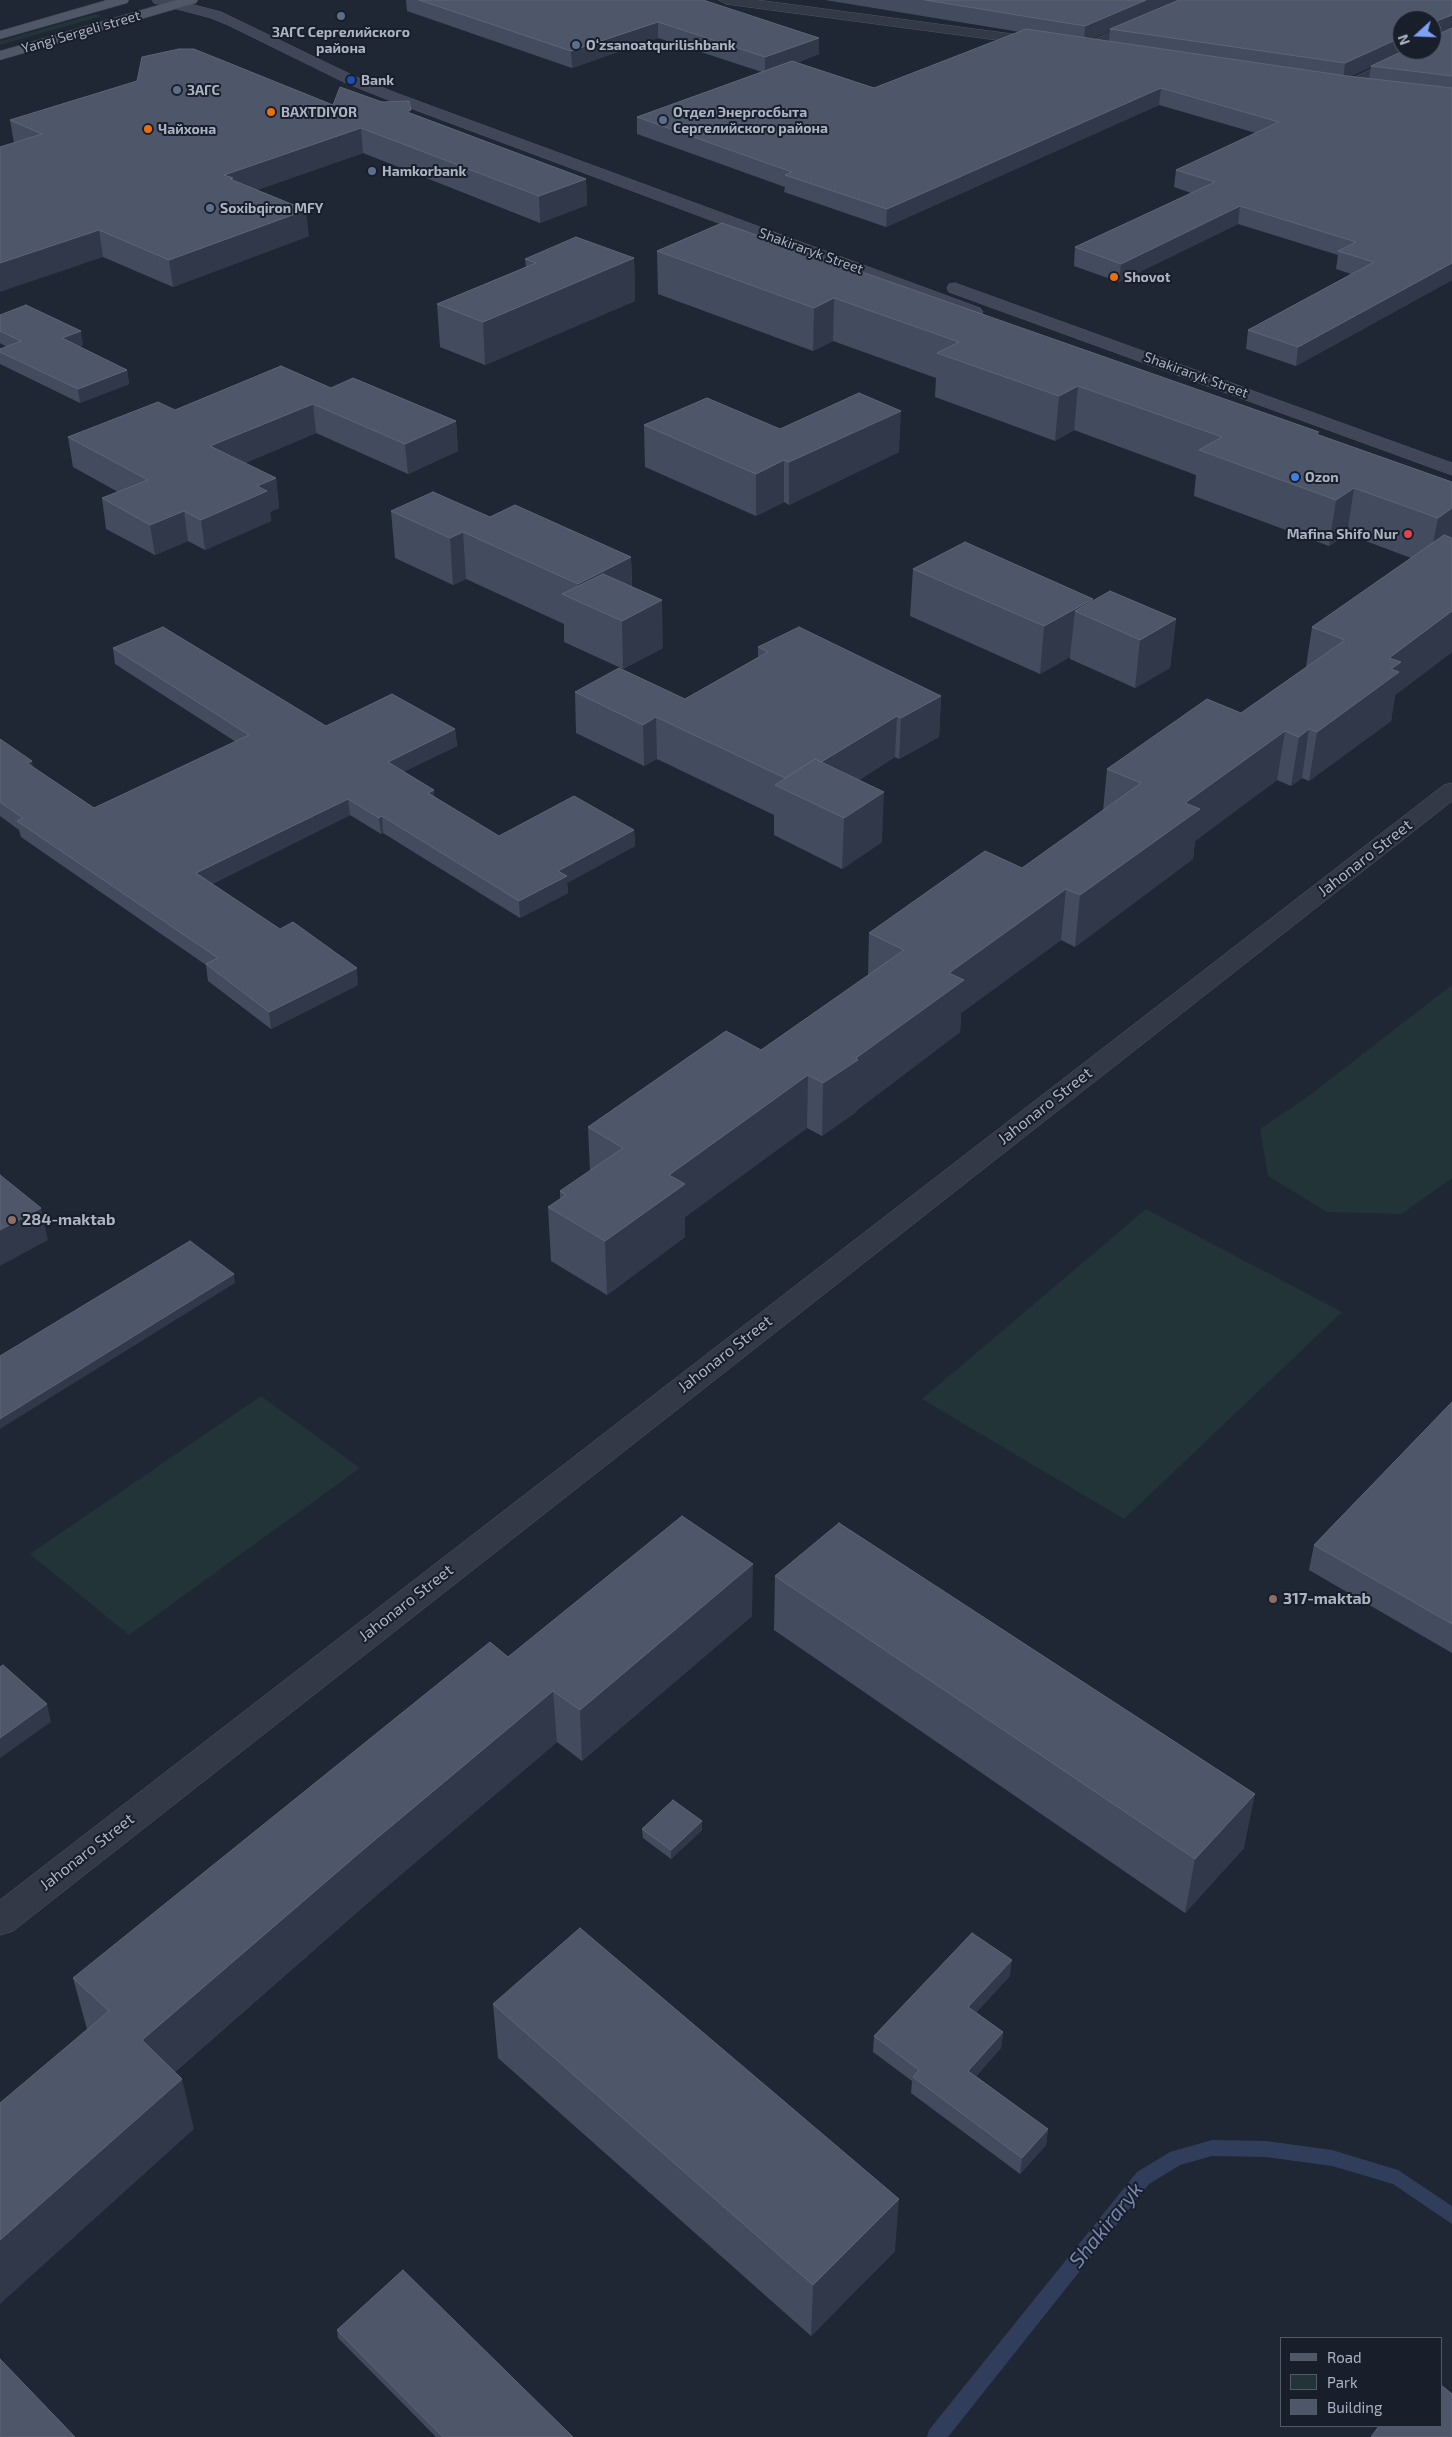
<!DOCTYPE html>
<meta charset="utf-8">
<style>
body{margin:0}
#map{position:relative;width:1452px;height:2437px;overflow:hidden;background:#1f2735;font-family:"Exo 2",sans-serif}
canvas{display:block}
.legend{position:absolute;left:1280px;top:2337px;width:162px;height:90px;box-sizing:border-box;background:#181e2a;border:1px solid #535a67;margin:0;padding:6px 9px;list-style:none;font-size:15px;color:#acb3c3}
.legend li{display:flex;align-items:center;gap:10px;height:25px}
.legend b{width:25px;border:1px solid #535a67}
.north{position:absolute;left:1392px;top:10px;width:50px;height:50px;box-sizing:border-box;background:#181e2a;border:1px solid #535a67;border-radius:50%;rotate:250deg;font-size:14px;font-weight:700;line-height:20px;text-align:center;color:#acb3c3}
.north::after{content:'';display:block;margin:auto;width:18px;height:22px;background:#7ea1f6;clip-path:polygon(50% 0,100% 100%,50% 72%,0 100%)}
</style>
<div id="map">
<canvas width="1452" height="2437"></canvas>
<ul class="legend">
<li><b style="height:6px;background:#505766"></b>Road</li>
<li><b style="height:14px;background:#223437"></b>Park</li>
<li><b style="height:14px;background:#4e5769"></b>Building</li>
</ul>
<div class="north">N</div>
</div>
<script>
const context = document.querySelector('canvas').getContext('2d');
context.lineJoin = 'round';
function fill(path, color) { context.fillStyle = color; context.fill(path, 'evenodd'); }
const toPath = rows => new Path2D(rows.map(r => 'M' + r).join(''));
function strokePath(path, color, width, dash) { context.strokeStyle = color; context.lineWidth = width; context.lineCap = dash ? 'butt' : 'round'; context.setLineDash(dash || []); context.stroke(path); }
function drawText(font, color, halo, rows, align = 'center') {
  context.font = font + ' "Exo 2",sans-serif'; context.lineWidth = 4; context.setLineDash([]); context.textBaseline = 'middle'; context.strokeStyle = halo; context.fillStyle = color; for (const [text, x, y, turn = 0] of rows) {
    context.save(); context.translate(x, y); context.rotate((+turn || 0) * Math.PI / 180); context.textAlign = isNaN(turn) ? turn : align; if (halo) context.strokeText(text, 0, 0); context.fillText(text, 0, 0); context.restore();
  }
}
const green = toPath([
 [95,14,102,16,0,45,0,41],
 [1452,985,1452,1178,1402,1214,1327,1212,1268,1176,1260,1129,1306,1098],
 [1146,1209,1342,1312,1124,1519,922,1399],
 [261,1396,360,1468,129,1635,30,1554]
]);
const stream = toPath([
 [1212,2140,1266,2141,1332,2150,1398,2170,1452,2206,1452,2224,1393,2184,1332,2166,1266,2157,1212,2156,1180,2165,1149,2184,948,2437,927,2437,929,2430,1137,2172,1170,2152,1212,2140]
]);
const street = toPath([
 [719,0,757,0,1042,38,1049,42,1042,46,726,4,719,0],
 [1187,0,1206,0,1204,3,1091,51,1086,52,1079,48,1081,45,1187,0],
 [1412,50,1430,50,1428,53,1350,90,1340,90,1338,87,1340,84,1412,50],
 [1452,783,1452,801,13,1931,0,1935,0,1900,1444,785,1452,783]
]);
const secondary = toPath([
 [152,0,175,0,221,12,356,77,396,93,980,308,983,312,980,316,968,316,386,99,346,83,228,25,211,18,154,3,152,0],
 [955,283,1452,463,1452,475,949,292,947,288,949,284,955,283]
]);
const primary = toPath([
 [107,0,129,0,127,3,0,39,0,31,107,0],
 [176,0,198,0,196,3,0,60,0,51,176,0]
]);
const wall = toPath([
 [406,0,703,0,819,54,796,63,874,88,1020,32,825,0,1452,0,1452,280,1296,366,1246,349,1248,330,1351,274,1336,269,1338,255,1238,224,1119,282,1074,266,1075,247,1191,193,1174,187,1176,170,1256,133,1159,105,886,227,784,192,785,187,637,134,637,117,762,72,658,38,572,68,407,11],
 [1402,20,1432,20,1432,50,1402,50],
 [1110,31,1109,41,1091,39],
 [1371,67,1369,78,1351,76,1355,74],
 [333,105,411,113,586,179,587,205,540,223,363,153,257,190,309,236,173,287,103,257,14,143,10,120],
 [722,223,1319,435,1452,482,1452,652,1395,695,1391,721,1309,781,1302,778,1291,786,1277,780,1195,841,1193,859,1075,947,1061,940,961,1013,960,1032,857,1110,856,1112,822,1136,807,1128,685,1217,685,1237,607,1295,551,1261,548,1207,560,1199,560,1191,590,1171,588,1127,761,1050,868,976,869,933,1022,868,1103,811,1107,769,1241,713,1306,667,1312,627,1411,558,1347,534,1329,546,1194,496,1196,475,1074,430,1055,441,935,397,936,378,833,341,813,351,658,294,657,251],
 [634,258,635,301,485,365,440,347,437,304,526,267,525,259],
 [0,315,83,345,79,347,127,370,129,384,80,403,0,364,0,349,7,347,0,343],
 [331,388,456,421,458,451,408,474,316,433,245,463,276,478,279,508,270,512,271,521,205,550,188,541,155,555,106,529,102,498,118,492,73,467,68,437,175,410],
 [644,425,780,429,899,452,789,505,784,502,756,516,645,467],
 [391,511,490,517,631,557,632,587,663,648,623,669,564,642,564,624,466,579,453,585,395,558],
 [913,569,1092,601,1176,619,1170,668,1135,688,1070,659,1070,657,1040,674,910,616],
 [758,647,941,696,939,737,899,759,895,757,859,780,882,842,842,869,774,835,774,815,657,759,644,766,576,733,575,692,685,699,758,657],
 [113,648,326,726,455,729,457,746,403,772,435,798,499,836,634,830,635,846,567,883,568,893,520,918,383,833,381,834,350,815,212,884,358,985,271,1029,208,981,206,965,21,837,19,830,0,816,0,739,33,768,94,808,236,742,115,664],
 [1452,1402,1452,1653,1309,1570,1314,1545],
 [775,1576,1244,1848,1185,1913,774,1630],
 [752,1616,582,1761,557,1742,371,1900,175,2072,194,2129,87,2029,73,1978,508,1657],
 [642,1829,702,1830,671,1859,643,1838],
 [1010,1976,976,2012,1003,2032,1001,2048,976,2076,1048,2129,1046,2145,1020,2174,911,2093,912,2081,873,2052,874,2036],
 [493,2004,895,2251,811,2336,498,2058],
 [337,2330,573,2437,436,2437,338,2338]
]);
const shadedWall = toPath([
 [1146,0,1182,0,1110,29,1110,31,1084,42,1085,26],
 [1452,15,1452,31,1432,38,1432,31,1434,22],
 [658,22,658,38,572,68,571,51],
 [1402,37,1402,50,1408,50,1371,66,1371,67,1343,80,1345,63],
 [819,38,819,54,765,74,765,57],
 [1161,88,1159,105,886,227,887,209],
 [361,128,363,153,235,198,224,175],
 [586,179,587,205,540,223,539,196],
 [1240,206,1238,224,1119,282,1121,264],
 [306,210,309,236,173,287,169,260],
 [99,230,103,257,0,292,0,263],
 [634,258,635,301,485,365,483,322],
 [1452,263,1452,280,1296,366,1298,347],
 [834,298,833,341,813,351,814,308],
 [81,331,83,345,64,352,62,338],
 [127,370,129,384,80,403,78,389],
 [1078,386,1074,430,1055,441,1059,396],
 [313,404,316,433,214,476,210,446],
 [901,411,899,452,789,505,789,462],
 [456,421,458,451,408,474,405,444],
 [784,460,784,502,756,516,756,474],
 [276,478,279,508,270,512,271,521,205,550,201,520,257,486],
 [1354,488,1347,534,1329,546,1336,500],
 [1452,508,1452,548,1429,564,1438,518],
 [184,511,188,541,155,555,150,525],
 [463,532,466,579,453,585,450,538],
 [631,557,632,605,579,601,578,584],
 [1093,599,1091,618,1075,611,1070,657,1040,674,1044,626],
 [662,600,663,648,623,669,622,621],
 [1452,611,1452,652,1395,695,1391,721,1309,781,1317,732,1389,658],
 [1176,619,1170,668,1135,688,1140,640],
 [941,696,939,737,899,759,901,718],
 [897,716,895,757,818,805,791,781],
 [656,717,657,759,644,766,643,725],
 [455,729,457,746,389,779,388,762],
 [1309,729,1302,778,1291,786,1299,737],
 [1285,731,1277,780,1195,841,1193,859,1075,947,1080,895,1185,803],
 [32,761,35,777,27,763],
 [434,790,435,807,428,793],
 [884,792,882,842,842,869,844,818],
 [348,799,350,815,199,890,196,873],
 [382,816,383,833,381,834,379,818],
 [634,830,635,846,567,883,568,893,520,918,519,901,558,871],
 [1066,889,1061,940,961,1013,960,1032,857,1110,856,1112,822,1136,823,1083,856,1058,949,973],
 [357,968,358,985,271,1029,269,1012],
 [808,1075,807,1128,685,1217,685,1237,607,1295,605,1241,669,1175],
 [41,1208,48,1240,0,1266,0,1230],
 [234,1274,235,1283,0,1429,0,1419],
 [753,1564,752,1616,582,1761,580,1710],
 [553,1691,557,1742,371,1900,154,2090,142,2040,364,1849],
 [47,1704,51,1722,0,1758,0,1738],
 [1255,1794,1244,1848,1185,1913,1195,1859],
 [702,1821,702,1830,671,1859,671,1850],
 [1012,1960,1010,1976,967,2023,968,2007],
 [1003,2032,1001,2048,967,2087,968,2071],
 [182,2079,194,2129,0,2304,0,2240],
 [1048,2129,1046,2145,1020,2174,1022,2158],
 [899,2199,895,2251,811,2336,813,2285]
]);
const building = toPath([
 [419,0,703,0,819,38,765,57,658,22,571,51,419,0],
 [925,0,1146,0,1085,26,925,0],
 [1179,0,1452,0,1452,15,1434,22,1432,31,1432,20,1402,20,1402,37,1345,63,1110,29,1179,0],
 [1452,28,1452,76,1371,66,1405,50,1432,50,1432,37,1452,28],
 [1026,29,1347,76,1452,88,1452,263,1298,347,1248,330,1374,262,1338,251,1356,242,1240,206,1121,264,1075,247,1215,182,1176,170,1279,122,1161,88,887,209,785,175,792,172,637,117,792,61,874,88,1026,29],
 [179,49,194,49,333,105,340,87,382,102,409,101,411,110,407,112,586,179,539,196,361,128,224,175,233,178,230,179,306,210,169,260,99,230,0,263,0,147,42,134,10,120,137,81,142,57,179,49],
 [722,223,1319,432,1316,434,1452,482,1452,508,1438,518,1354,488,1336,500,1199,450,1222,437,1078,386,1059,396,937,353,959,342,834,298,814,308,657,251,722,223],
 [576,237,634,258,483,322,437,304,536,263,525,259,576,237],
 [26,305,81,331,62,338,127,370,78,389,0,352,0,349,21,341,0,331,0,315,26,305],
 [281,366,331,388,353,378,456,421,405,444,313,404,210,446,276,478,257,486,267,491,201,520,184,511,150,525,102,498,148,480,68,437,158,402,175,410,281,366],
 [859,393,901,411,789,462,784,460,756,474,644,425,707,398,780,429,859,393],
 [433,492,490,517,515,505,631,557,578,584,463,532,450,538,391,511,433,492],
 [1444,535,1452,538,1452,611,1389,658,1401,662,1391,669,1399,672,1317,732,1309,729,1299,737,1285,731,1185,803,1200,809,1080,895,1066,889,949,973,964,980,856,1058,858,1060,823,1083,808,1075,669,1175,685,1184,605,1241,548,1207,566,1195,560,1191,623,1148,588,1127,726,1031,761,1050,904,950,869,933,985,851,1022,868,1141,783,1107,769,1207,699,1241,713,1345,640,1312,627,1444,535],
 [965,542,1093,599,1044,626,913,569,965,542],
 [603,574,662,600,622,621,562,594,603,574],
 [1110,591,1176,619,1140,640,1075,611,1110,591],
 [163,627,326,726,392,694,455,729,388,762,434,790,428,793,499,836,574,796,634,830,558,871,567,876,519,901,382,816,379,818,348,799,196,873,280,929,293,922,357,968,269,1012,206,964,218,958,17,821,23,818,0,802,0,739,32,761,27,763,94,808,249,735,113,648,163,627],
 [799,627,941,696,901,718,897,716,821,762,815,759,785,778,656,717,643,725,575,692,619,668,685,699,768,652,758,647,799,627],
 [815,759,884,792,844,818,775,785,815,759],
 [0,1175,41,1208,0,1230,0,1175],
 [190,1241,234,1274,0,1419,0,1356,190,1241],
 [1452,1402,1452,1624,1314,1545,1452,1402],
 [682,1516,753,1564,580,1710,553,1691,364,1849,142,2040,182,2079,0,2240,0,2103,109,2011,73,1978,490,1642,508,1657,682,1516],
 [839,1523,1255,1794,1195,1859,775,1576,839,1523],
 [3,1665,47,1704,0,1738,0,1667,3,1665],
 [673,1800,702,1821,671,1850,642,1829,673,1800],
 [580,1928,899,2199,813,2285,493,2004,580,1928],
 [972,1933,1012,1960,968,2007,1003,2032,968,2071,1048,2129,1022,2158,913,2077,919,2070,874,2036,972,1933],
 [403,2270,573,2437,443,2437,337,2330,403,2270],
 [0,2359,75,2437,0,2437,0,2359],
 [1441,2385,1452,2394,1452,2437,1371,2437,1379,2426,1441,2426,1441,2385]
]);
const markers = [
 [341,16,5,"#5c6f8a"],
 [576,45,5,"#5c6f8a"],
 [351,80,5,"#1a4fb4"],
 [177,90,5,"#5c6f8a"],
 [271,112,5,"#e8710a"],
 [663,120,5,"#5c6f8a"],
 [148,129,5,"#e8710a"],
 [372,171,5,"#5c6f8a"],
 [210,208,5,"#5c6f8a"],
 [1114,277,5,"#e8710a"],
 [1295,477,5,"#3f7fe0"],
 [1408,534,5,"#e0444e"],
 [12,1220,5,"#8d6e63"],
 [1273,1599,5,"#8d6e63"]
];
const farStreetnames = [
 ["Yangi Sergeli street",81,32,-16],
 ["Shakiraryk Street",811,251,20],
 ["Shakiraryk Street",1196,375,20]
];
const farPoinames = [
 ["ЗАГС Сергелийского",341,32,"center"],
 ["района",341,48,"center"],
 ["Oʻzsanoatqurilishbank",586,45],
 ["Bank",361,80],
 ["ЗАГС",187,90],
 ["BAXTDIYOR",281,112],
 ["Отдел Энергосбыта",673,112],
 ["Сергелийского района",673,128],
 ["Чайхона",158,129],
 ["Hamkorbank",382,171],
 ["Soxibqiron MFY",220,208],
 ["Shovot",1124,277],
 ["Ozon",1305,477],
 ["Mafina Shifo Nur",1398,534,"right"]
];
const streetNames = [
 ["Jahonaro Street",1365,858,-38],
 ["Jahonaro Street",1045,1106,-38],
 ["Jahonaro Street",725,1354,-38],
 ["Jahonaro Street",406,1603,-38],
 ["Jahonaro Street",87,1852,-38]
];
const poiNames = [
 ["284-maktab",22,1220],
 ["317-maktab",1283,1599]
];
const nearWaternames = [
 ["Shakiraryk",1106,2225,-51]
];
fill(green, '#223437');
fill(stream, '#313e5b');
strokePath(street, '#505664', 1);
strokePath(secondary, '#505664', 1);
strokePath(primary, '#3c424f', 1);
fill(street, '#333946');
fill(secondary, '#414759');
fill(primary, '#505766');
fill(wall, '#434c5e');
fill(shadedWall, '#303849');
fill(building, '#4e5769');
strokePath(building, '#5d6577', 1);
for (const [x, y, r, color] of markers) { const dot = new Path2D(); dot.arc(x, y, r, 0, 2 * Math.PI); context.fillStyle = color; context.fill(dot); strokePath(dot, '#181e2a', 2); }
drawText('14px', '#acb3c3', '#181e2a', farStreetnames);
drawText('bold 14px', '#acb3c3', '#181e2a', farPoinames, 'left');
drawText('16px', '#acb3c3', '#181e2a', streetNames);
drawText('bold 16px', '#acb3c3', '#181e2a', poiNames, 'left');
drawText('italic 21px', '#7486ac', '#181e2a', nearWaternames);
</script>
